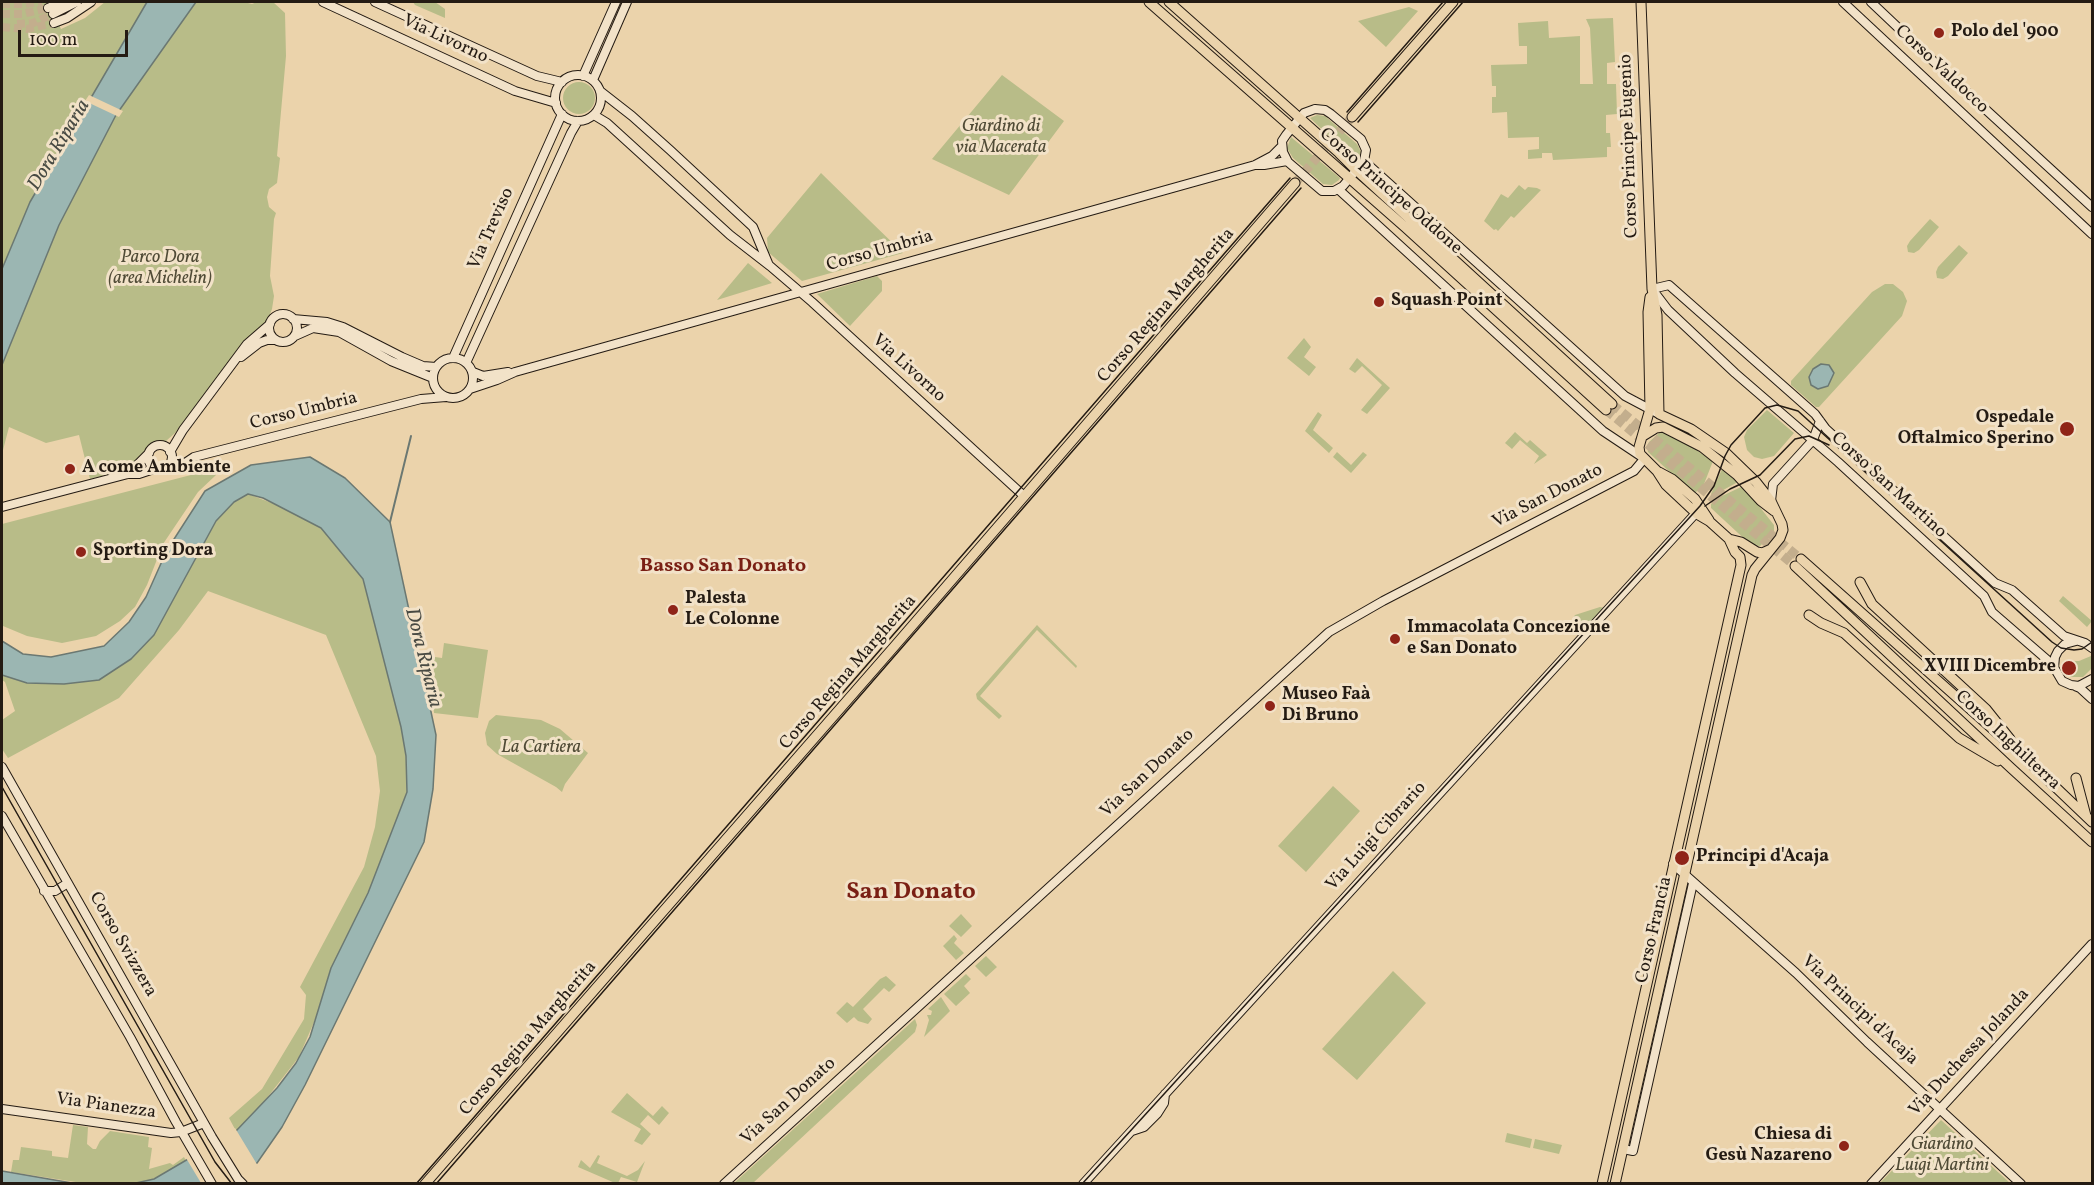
<!DOCTYPE html>
<meta charset="utf-8">
<style>
body{margin:0}
#map{position:relative;width:2094px;height:1185px;overflow:hidden;background:#ebd3ab;font-family:Vollkorn,serif}
canvas{display:block}
.frame{position:absolute;inset:0;border:3px solid #241b13;pointer-events:none}
.scale{position:absolute;left:18px;top:30px;width:110px;height:27px;box-sizing:border-box;border:3px solid #241b13;border-top:0;padding-left:8px;font-size:18px;line-height:21px;white-space:nowrap;color:#241b13;-webkit-text-stroke:4px #f2e2c8;paint-order:stroke}
</style>
<div id="map">
<canvas width="2094" height="1185"></canvas>
<div class="frame"></div>
<div class="scale">100 m</div>
</div>
<script>
const context = document.querySelector('canvas').getContext('2d');
context.lineJoin = 'round';
function fill(path, color) { context.fillStyle = color; context.fill(path, 'evenodd'); }
const toPath = rows => new Path2D(rows.map(r => 'M' + r).join(''));
function strokePath(path, color, width, dash) { context.strokeStyle = color; context.lineWidth = width; context.lineCap = dash ? 'butt' : 'round'; context.setLineDash(dash || []); context.stroke(path); }
function drawText(font, color, halo, rows, align = 'center') {
  context.font = font + ' Vollkorn,serif'; context.lineWidth = 6; context.setLineDash([]); context.textBaseline = 'middle'; context.strokeStyle = halo; context.fillStyle = color; for (const [text, x, y, turn = 0] of rows) {
    context.save(); context.translate(x, y); context.rotate((+turn || 0) * Math.PI / 180); context.textAlign = isNaN(turn) ? turn : align; if (halo) context.strokeText(text, 0, 0); context.fillText(text, 0, 0); context.restore();
  }
}
const green = toPath([
 [2,2,49,2,61,29,85,18,105,2,147,2,30,202,2,269],
 [196,2,244,2,252,4,257,2,273,2,285,13,286,56,277,156,280,158,277,183,269,189,267,197,269,207,276,213,274,219,270,276,274,296,272,309,268,319,264,326,250,341,242,343,175,433,166,441,149,448,136,467,90,479,79,435,46,443,9,427,2,454,2,365,59,225,116,115],
 [413,2,435,2,445,9,445,18,415,5],
 [1409,7,1418,11,1386,47,1358,21],
 [1613,18,1615,62,1607,63,1607,84,1616,84,1617,114,1606,115,1606,133,1610,133,1611,147,1607,147,1607,157,1553,160,1552,153,1542,153,1542,158,1528,159,1528,150,1539,149,1539,137,1508,138,1507,112,1492,113,1492,97,1496,97,1496,86,1492,86,1491,65,1527,64,1527,46,1519,46,1518,23,1548,21,1549,38,1580,36,1580,84,1593,84,1590,28,1586,19],
 [1002,75,1064,121,1009,195,932,159],
 '563 98a16 16 0 1 1 32 0a16 16 0 1 1-32 0Z',
 [1317,115,1325,116,1357,144,1361,152,1356,162,1310,118],
 [1291,137,1340,178,1339,180,1332,185,1323,184,1293,158,1287,148],
 [821,173,868,219,903,253,802,281,768,252,767,238],
 [1519,185,1525,190,1528,187,1537,188,1541,190,1514,218,1511,216,1498,231,1496,229,1494,230,1484,221,1501,194,1508,198],
 [1930,219,1939,227,1919,250,1914,253,1908,252,1907,246,1910,241],
 [1959,245,1968,253,1948,276,1943,279,1937,278,1936,272,1938,267],
 [748,263,772,283,717,300],
 [877,276,882,281,882,291,850,326,817,294],
 [1885,284,1893,284,1903,292,1907,301,1902,316,1819,407,1816,407,1791,385,1791,381,1872,292],
 [1304,338,1311,347,1304,357,1316,367,1309,376,1287,358],
 [1357,358,1390,388,1367,414,1361,410,1382,385,1362,366,1355,373,1349,369],
 [1767,410,1794,433,1774,456,1762,459,1754,457,1747,450,1744,437,1747,430],
 [1318,412,1322,415,1313,430,1333,448,1329,453,1305,431],
 [1515,432,1527,443,1530,440,1547,455,1534,464,1539,456,1520,440,1512,449,1505,443],
 [1659,433,1665,433,1684,442,1713,461,1704,484,1694,494,1648,452,1647,446,1649,442],
 [1337,452,1351,465,1363,452,1367,455,1351,473,1333,457],
 [214,469,216,475,198,492,163,544,147,585,135,607,120,621,96,636,62,643,27,636,3,626,2,524],
 [1722,469,1738,482,1712,496,1711,494],
 [1743,486,1774,525,1774,532,1760,546,1751,545,1711,508,1711,504,1720,497],
 [248,494,277,505,321,528,363,579,401,727,406,756,407,792,368,893,331,968,320,1008,299,1057,259,1108,236,1131,229,1118,262,1089,304,1019,306,995,300,987,364,867,375,827,380,791,376,756,326,635,208,591,179,630,119,698,8,758,2,749,2,720,15,711,5,682,2,680,2,671,99,680,131,659,154,635,216,521,234,502],
 [2063,596,2092,621,2087,627,2059,601],
 [1600,607,1605,608,1582,632,1577,630,1573,618,1575,615],
 [1037,625,1077,666,1076,668,1037,630,980,696,1002,716,999,719,977,699,976,694],
 [444,643,488,650,478,718,434,713,428,656,442,658],
 [2091,656,2092,668,2083,677,2071,677,2064,670,2063,661,2079,661],
 [496,715,541,720,560,729,588,753,565,784,562,792,556,787,497,754,487,745,485,733,489,721],
 [1333,786,1360,811,1306,872,1278,846],
 [961,914,972,926,961,937,949,926],
 [954,935,957,939,954,943,964,953,956,960,943,946],
 [986,956,997,967,986,977,975,966],
 [1393,971,1426,1003,1357,1080,1322,1049],
 [966,974,971,979,964,986,970,993,956,1006,944,994],
 [886,976,896,985,889,992,884,988,863,1009,872,1019,868,1024,858,1021,854,1017,847,1023,836,1013,847,1002,853,1007,880,979],
 [941,997,950,1011,924,1037,929,1020,927,1015,931,1015,932,1011,928,1009],
 [915,1019,917,1025,915,1032,753,1183,734,1183],
 [627,1093,653,1116,662,1106,669,1113,659,1125,648,1115,640,1124,651,1134,642,1145,634,1141,641,1129,611,1112],
 [1941,1120,2010,1183,1880,1183],
 [73,1125,88,1127,87,1144,93,1149,96,1149,100,1141,110,1131,149,1137,148,1147,152,1148,149,1169,170,1163,173,1165,184,1157,186,1161,154,1179,136,1183,82,1183,11,1172,13,1160,19,1160,21,1147,52,1151,52,1156,68,1158],
 [1507,1133,1532,1139,1530,1148,1505,1142],
 [1535,1139,1562,1145,1559,1154,1533,1148],
 [598,1155,600,1156,597,1163,627,1176,638,1170,645,1161,637,1182,621,1177,618,1183,615,1183,578,1167,581,1160,590,1168]
]);
const water = toPath([
 [147,2,196,2,116,115,59,225,2,365,2,269,30,202,147,2],
 [1821,364,1829,365,1834,373,1828,386,1818,389,1811,385,1809,377,1813,369,1821,364],
 [310,457,345,478,390,522,436,735,433,789,424,842,305,1085,282,1127,257,1163,216,1183,136,1183,154,1179,236,1131,277,1088,296,1063,310,1037,331,968,368,893,407,792,406,756,401,727,363,579,321,528,263,498,248,494,234,502,216,521,154,635,131,659,99,680,64,684,27,683,2,675,2,641,23,654,51,657,104,646,129,622,146,597,167,550,205,491,251,465,310,457],
 [2,1171,72,1183,82,1183,2,1183,2,1171]
]);
const pier = toPath([
 [89,95,123,111,119,117,85,101],
 [235,1128,258,1166,223,1184,201,1183,186,1158]
]);
const stream = toPath([
 [390,522,411,436]
]);
const secondaryTunnel = toPath([
 [2,4,23,4,42,2],
 [2,14,22,14,48,8],
 [17,24,33,23,53,14],
 [2,27,27,29,54,23]
]);
const primaryTunnel = toPath([
 [1295,183,1352,117],
 [1612,404,1801,559],
 [1606,410,1795,566]
]);
const secondary = toPath([
 [323,2,515,91,556,103],
 [375,2,537,76,562,82],
 [1843,2,2092,234],
 [1871,2,1947,74,2092,207],
 [48,8,62,2],
 [53,14,77,2],
 [54,23,67,18,91,2],
 '555 98a23 23 0 1 1 46 0a23 23 0 1 1-46 0Z',
 [583,76,616,2],
 [593,80,627,2],
 [600,91,632,116,670,150,753,227,768,263],
 [1315,109,1325,110,1331,114,1361,139,1366,150,1364,161,1343,186,1334,191,1322,191,1288,162,1283,152,1282,141,1286,135,1304,113,1315,109],
 [594,115,607,123,730,235,770,266,812,302,1024,496],
 [1364,161,1625,396,1659,414],
 [1255,165,1264,165,1287,161],
 [1338,189,1603,431,1642,457],
 '269 328a14 14 0 1 1 28 0a14 14 0 1 1-28 0Z',
 [293,319,327,322,343,327,402,357,423,366,436,367],
 [295,336,313,328,339,332,391,361,433,378],
 [241,357,259,343,267,340,276,340],
 [453,358,562,114],
 '433 378a20 20 0 1 1 40 0a20 20 0 1 1-40 0Z',
 [466,363,571,133,578,121],
 [473,372,483,376,508,372],
 [470,389,497,380,515,372,1255,165,1272,156,1282,146],
 '148 457a12 12 0 1 1 24 0a12 12 0 1 1-24 0Z',
 [170,452,183,430,247,344,270,324],
 [166,467,185,463,194,457,421,399,446,397],
 [128,474,149,453],
 [1771,501,1773,484,1813,440,1820,421],
 [2,507,128,474,139,474,157,468],
 [2092,648,2085,643,2064,636,2012,590,1995,583,1826,429,1815,414,1669,285,1652,289,1668,310,1735,373,1838,462,1984,596,1992,612,2052,664,2062,681,2071,685,2079,686,2092,679],
 [2054,668,2055,657,2058,651,2065,644,2076,641],
 [2075,686,2080,688,2092,699],
 [2,767,212,1137,238,1179,243,1184],
 [2,816,130,1037,176,1122,212,1184],
 [1673,864,1796,973,1867,1042,2021,1184],
 [44,891,55,891,68,883],
 [2,1109,171,1133,181,1132,204,1123],
 [1132,1131,1144,1127,1157,1114,1164,1103,1165,1094],
 [1623,1149,1633,1151,1693,883],
 [724,1184,1329,632,1383,601,1634,471,1644,459],
 [1083,1184,1696,513],
 [1871,1184,2092,944]
]);
const primary = toPath([
 [1149,2,1405,227,1606,410],
 [1169,2,1339,153,1356,170,1612,404],
 [1352,117,1453,2],
 [1650,297,1648,312,1650,409,1639,447,1640,454,1657,471,1666,485,1697,514,1709,521,1729,539,1741,542,1757,552,1762,553,1771,549],
 [1643,436,1656,428,1663,427,1702,447,1737,475,1761,501,1774,511],
 [1659,472,1672,479,1695,499,1709,520],
 [1801,559,2024,757,2092,822],
 [1795,566,2011,768,2092,842],
 [1860,582,1872,604,1986,709,2010,739],
 [1809,615,1821,623,1844,633,1959,738,1998,761],
 [2076,778,2086,816],
 [425,1184,893,648,1295,183],
 [1602,1184,1741,565,1740,557,1735,552,1729,539],
 [1615,1184,1752,575,1755,569,1780,538,1783,530,1782,524,1771,501,1756,482,1726,453,1691,429,1659,414,1657,315,1652,289,1641,2]
]);
const tram = toPath([
 [1347,112,1443,2],
 [1358,122,1463,2],
 [1705,506,1730,489,1760,475,1795,439,1809,436,1829,445],
 [2,787,215,1162,232,1184],
 [416,1184,1290,178],
 [436,1184,1301,188],
 [1082,1184,1700,506,1714,486,1725,456,1731,445,1765,408,1777,405,1798,411,2052,642,2061,648,2074,650,2082,649,2092,642]
]);
const markers = [
 [1939,33,6,"#8f2418"],
 [1379,302,6,"#8f2418"],
 [2067,429,8,"#8f2418"],
 [70,469,6,"#8f2418"],
 [81,552,6,"#8f2418"],
 [673,610,6,"#8f2418"],
 [1395,639,6,"#8f2418"],
 [2069,668,8,"#8f2418"],
 [1270,706,6,"#8f2418"],
 [1682,858,8,"#8f2418"],
 [1844,1146,6,"#8f2418"]
];
const poiNames = [
 ["Polo del '900",1951,33],
 ["Squash Point",1391,302],
 ["Ospedale",2054,419,"right"],
 ["Oftalmico Sperino",2054,440,"right"],
 ["A come Ambiente",82,469],
 ["Sporting Dora",93,552],
 ["Palesta",685,600],
 ["Le Colonne",685,621],
 ["Immacolata Concezione",1407,629],
 ["e San Donato",1407,650],
 ["XVIII Dicembre",2056,668,"right"],
 ["Museo Faà",1282,696],
 ["Di Bruno",1282,717],
 ["Principi d'Acaja",1696,858],
 ["Chiesa di",1832,1136,"right"],
 ["Gesù Nazareno",1832,1157,"right"]
];
const streetNames = [
 ["Via Livorno",445,40,25],
 ["Corso Valdocco",1941,70,43],
 ["Corso Principe Eugenio",1630,146,-92],
 ["Corso Principe Oddone",1390,192,41],
 ["Via Treviso",492,229,-66],
 ["Corso Umbria",880,252,-16],
 ["Corso Regina Margherita",1167,306,-49],
 ["Via Livorno",908,369,42],
 ["Corso Umbria",304,412,-14],
 ["Corso San Martino",1888,486,42],
 ["Via San Donato",1548,497,-27],
 ["Corso Regina Margherita",849,673,-49],
 ["Corso Inghilterra",2007,741,43],
 ["Via San Donato",1148,774,-43],
 ["Via Luigi Cibrario",1377,837,-48],
 ["Corso Francia",1655,930,-77],
 ["Corso Svizzera",122,945,60],
 ["Via Principi d'Acaja",1859,1011,43],
 ["Corso Regina Margherita",529,1039,-49],
 ["Via Duchessa Jolanda",1970,1053,-47],
 ["Via San Donato",789,1102,-42],
 ["Via Pianezza",106,1107,8]
];
const parkNames = [
 ["Giardino di",1001,128],
 ["via Macerata",1001,149],
 ["Parco Dora",160,259],
 ["(area Michelin)",160,280],
 ["La Cartiera",541,749],
 ["Giardino",1942,1146],
 ["Luigi Martini",1942,1167]
];
const waterNames = [
 ["Dora Riparia",60,146,-59],
 ["Dora Riparia",422,658,76]
];
const neighbourhoodNames = [
 ["Basso San Donato",723,567]
];
const districtNames = [
 ["San Donato",911,894]
];
fill(green, '#b8bc88');
fill(water, '#9bb6b2');
strokePath(water, '#6b7872', 1.5);
fill(pier, '#ebd3ab');
strokePath(stream, '#6b7872', 2);
strokePath(secondaryTunnel, '#c3ae8d', 8, [8, 4]);
strokePath(primaryTunnel, '#c3ae8d', 9, [9, 4.5]);
strokePath(secondary, '#241b13', 10);
strokePath(primary, '#241b13', 11);
strokePath(secondary, '#f2e2c8', 8);
strokePath(primary, '#ebd3ab', 9);
strokePath(tram, '#241b13', 1.5);
for (const [x, y, r, color] of markers) { const dot = new Path2D(); dot.arc(x, y, r, 0, 2 * Math.PI); context.fillStyle = color; context.fill(dot); strokePath(dot, '#f2e2c8', 2); }
drawText('bold 18px', '#241b13', '#f2e2c8', poiNames, 'left');
drawText('18px', '#241b13', '#f2e2c8', streetNames);
drawText('italic 18px', '#504b36', '#f2e2c8', parkNames);
drawText('italic 20px', '#484a43', '#f2e2c8', waterNames);
drawText('bold 20px', '#7a1f14', '#f2e2c8', neighbourhoodNames);
drawText('bold 24px', '#7a1f14', '#f2e2c8', districtNames);
</script>
